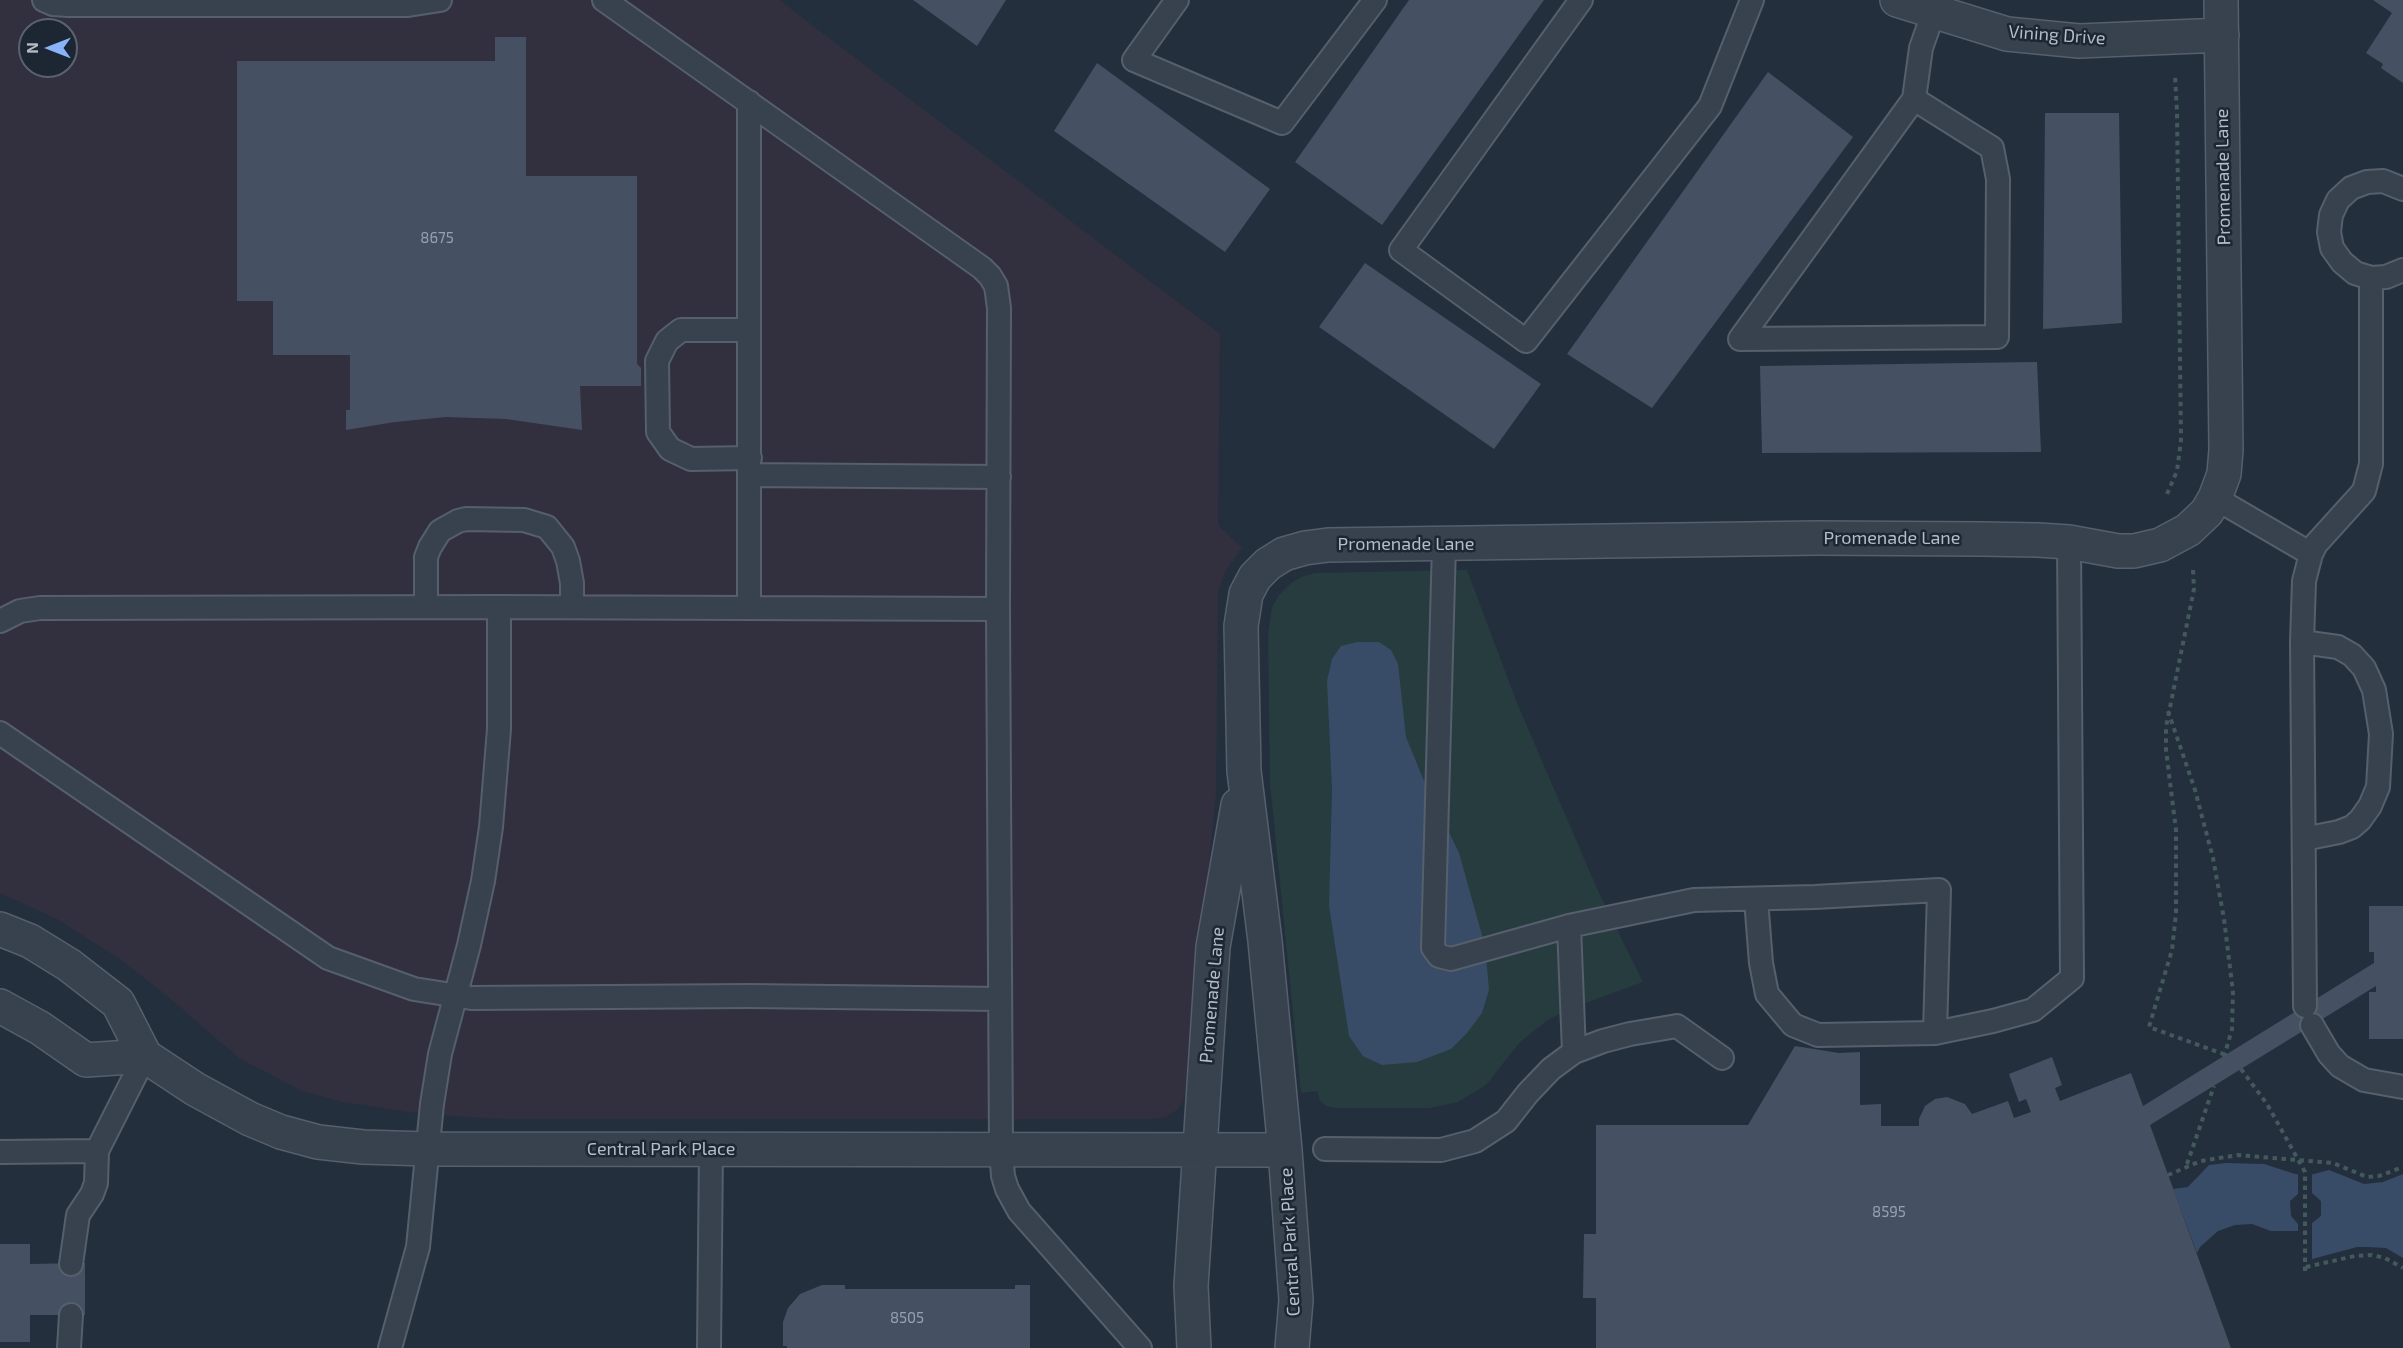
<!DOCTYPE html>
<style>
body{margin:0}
#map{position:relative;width:2403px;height:1348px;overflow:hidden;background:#242f3e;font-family:"Exo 2",sans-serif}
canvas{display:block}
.north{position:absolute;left:18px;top:18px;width:60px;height:60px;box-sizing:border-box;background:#1d2633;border:2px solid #59626f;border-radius:50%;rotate:270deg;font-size:16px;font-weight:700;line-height:24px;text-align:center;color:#b4bcc9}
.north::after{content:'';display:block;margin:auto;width:21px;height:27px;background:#8ab4f8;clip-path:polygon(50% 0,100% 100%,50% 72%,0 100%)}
</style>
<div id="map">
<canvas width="2403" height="1348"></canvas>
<div class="north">N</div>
</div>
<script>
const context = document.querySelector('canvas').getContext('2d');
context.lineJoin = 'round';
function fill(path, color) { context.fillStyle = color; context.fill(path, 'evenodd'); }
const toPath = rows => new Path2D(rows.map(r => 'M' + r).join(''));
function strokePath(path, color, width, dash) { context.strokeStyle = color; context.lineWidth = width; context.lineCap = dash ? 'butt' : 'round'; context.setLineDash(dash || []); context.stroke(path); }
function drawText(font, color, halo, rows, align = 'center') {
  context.font = font + ' "Exo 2",sans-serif'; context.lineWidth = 5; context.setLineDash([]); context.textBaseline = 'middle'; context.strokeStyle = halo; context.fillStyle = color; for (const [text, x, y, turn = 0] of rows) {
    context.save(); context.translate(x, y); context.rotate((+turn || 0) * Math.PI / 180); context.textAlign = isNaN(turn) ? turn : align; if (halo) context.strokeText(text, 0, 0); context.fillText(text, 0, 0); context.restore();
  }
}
const medical = toPath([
 [0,0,779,0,1220,334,1218,525,1242,548,1226,570,1218,592,1216,794,1186,1094,1178,1109,1166,1117,1151,1119,504,1119,423,1114,343,1102,302,1091,239,1058,165,994,118,958,59,920,0,893],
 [30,30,66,30,66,66,30,66]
]);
const green = toPath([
 [1467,570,1517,703,1599,893,1643,982,1572,1008,1549,1019,1520,1042,1486,1085,1458,1102,1429,1108,1336,1108,1326,1106,1320,1101,1317,1091,1301,1093,1270,783,1268,634,1272,607,1279,595,1290,584,1301,577,1315,573]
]);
const water = toPath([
 [1357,642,1379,642,1391,650,1398,664,1406,737,1424,781,1459,853,1485,946,1489,990,1482,1013,1467,1033,1451,1049,1417,1062,1382,1065,1363,1056,1349,1036,1329,906,1332,790,1327,681,1332,659,1341,646],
 [2226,1163,2264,1164,2295,1174,2310,1175,2329,1170,2364,1184,2383,1182,2403,1174,2403,1258,2386,1248,2369,1247,2357,1247,2312,1259,2312,1231,2271,1231,2252,1224,2235,1225,2218,1231,2200,1247,2197,1253,2173,1189,2188,1187,2209,1165]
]);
const pier = toPath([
 [2298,1174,2312,1174,2312,1193,2321,1201,2321,1216,2312,1223,2312,1242,2309,1242,2309,1234,2298,1234,2298,1224,2291,1216,2290,1201,2298,1194]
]);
const building = toPath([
 [913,0,1006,0,977,46],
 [1409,0,1544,0,1382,225,1295,162],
 [2373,0,2403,0,2403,83,2381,68,2383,64,2366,53,2392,13],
 [495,37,526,37,526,176,637,176,637,364,641,368,641,386,580,386,582,430,506,419,446,417,395,422,346,430,346,410,350,410,350,355,273,355,273,301,237,301,237,61,495,61],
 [1097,63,1270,189,1225,252,1054,131],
 [1768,72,1853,137,1652,408,1567,354],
 [2045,113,2119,113,2122,323,2043,329],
 [1365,263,1541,384,1494,449,1319,327],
 [2037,362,2041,452,1762,453,1760,366],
 [2369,906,2403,906,2403,1039,2369,1039,2369,992,2376,992,2376,986,2150,1125,2231,1348,1596,1348,1596,1298,1583,1298,1584,1234,1596,1234,1596,1125,1748,1125,1795,1046,1839,1053,1860,1052,1860,1105,1881,1104,1881,1126,1919,1126,1919,1119,1925,1106,1935,1099,1947,1097,1965,1104,1972,1114,2008,1101,2014,1118,2031,1112,2026,1099,2019,1102,2009,1074,2052,1057,2062,1085,2055,1088,2060,1101,2131,1073,2143,1106,2374,963,2374,952,2369,952],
 [0,1244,30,1244,30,1264,85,1263,85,1315,30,1315,30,1342,0,1342],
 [822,1285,845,1285,845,1289,1015,1289,1015,1285,1030,1285,1030,1348,787,1348,787,1346,783,1346,783,1322,788,1308,800,1294]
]);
const path = toPath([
 [2167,494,2177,471,2181,440,2177,112,2175,76],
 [2193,570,2194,589,2166,727,2166,750,2176,830,2176,913,2172,950,2149,1027,2226,1055],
 [2168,711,2195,790,2213,858,2224,919,2233,992,2232,1029,2224,1057],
 [2241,1069,2267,1104,2305,1172,2305,1274],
 [2187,1164,2214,1086],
 [2168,1175,2201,1161,2238,1155,2333,1163,2367,1177,2379,1176,2403,1167],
 [2306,1267,2355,1256,2372,1255,2385,1258,2403,1268]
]);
const lane = toPath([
 [44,0,53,4,68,5,408,5,440,0],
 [604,0,982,268,990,276,996,286,999,308,998,609,1001,1149,1003,1176,1007,1189,1019,1211,1140,1348],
 [1177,0,1134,60,1282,123,1375,0],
 [1581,0,1401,250,1526,341,1710,106,1752,0],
 [1914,99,1992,148,1998,179,1997,337,1740,339,1914,99],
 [1914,99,1921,48,1934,11],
 [749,102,749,607],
 [2403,189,2383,181,2367,182,2351,188,2338,200,2331,215,2329,232,2332,248,2342,262,2355,273,2371,278,2386,277,2403,270],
 [749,330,681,330,667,341,657,361,658,432,670,449,691,459,750,458],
 [750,475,999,477],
 [2215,498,2311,554],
 [1444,544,1433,948,1439,956,1451,959,1569,926,1694,900,1815,897,1939,890,1935,1033,1993,1021,2033,1010,2072,978,2069,542],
 [426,607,426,557,430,547,440,531,458,521,466,519,524,520,547,527,563,547,568,561,572,583,572,607],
 [0,621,20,611,40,608,499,607],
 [2302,642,2338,647,2352,655,2364,668,2374,690,2381,734,2378,787,2370,806,2360,820,2352,827,2339,832,2304,839],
 [0,733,328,958,414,989,471,998,749,996,1000,999],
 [1756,899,1761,963,1767,994,1793,1025,1818,1035,1935,1033],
 [1569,926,1574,1052],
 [2305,1006,2302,642,2304,581,2311,554,2316,544,2364,491,2371,464,2371,278],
 [2312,1025,2329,1054,2340,1066,2364,1080,2403,1087],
 [1325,1149,1441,1150,1475,1141,1506,1121,1528,1093,1551,1069,1574,1052,1603,1041,1630,1034,1677,1026,1722,1058],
 [97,1151,145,1056],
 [0,1152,97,1151,96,1183,92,1194,78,1215,71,1264],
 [69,1348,71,1315],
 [390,1348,418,1247,432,1104,440,1054,469,945,483,881,491,827,499,729,499,607,998,609],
 [709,1348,711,1149]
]);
const street = toPath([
 [1897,0,2007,34,2079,41,2222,35],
 [0,929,30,941,69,965,118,1003,145,1056,195,1089,250,1119,281,1132,318,1142,363,1147,428,1149,1285,1150],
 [0,1006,40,1028,86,1060,145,1056],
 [1194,1348,1191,1286,1213,947,1238,805],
 [1292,1348,1296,1300,1285,1150,1265,941,1244,771,1241,626,1246,594,1255,577,1268,564,1284,554,1305,548,1328,545,1817,538,1981,539,2038,540,2069,542,2118,551,2134,551,2160,545,2188,530,2207,512,2215,498,2224,474,2226,450,2221,0]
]);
const numberNames = [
 ["8675",437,238],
 ["8595",1889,1212],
 ["8505",907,1318]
];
const streetNames = [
 ["Vining Drive",2057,35,4],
 ["Promenade Lane",2223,177,-91],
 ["Promenade Lane",1892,538],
 ["Promenade Lane",1406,544],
 ["Promenade Lane",1212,995,-85],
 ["Central Park Place",661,1149],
 ["Central Park Place",1290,1242,-93]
];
fill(medical, '#32303f');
fill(green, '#263c3f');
fill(water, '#394c67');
fill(pier, '#242f3e');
fill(building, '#455162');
strokePath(lane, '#565f6c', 26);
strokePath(street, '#565f6c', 36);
strokePath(path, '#44595c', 4, [4.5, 4.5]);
strokePath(lane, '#38414e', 22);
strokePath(street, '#38414e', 33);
drawText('15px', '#98a1af', null, numberNames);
drawText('18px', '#b4bcc9', '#1d2633', streetNames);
</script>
